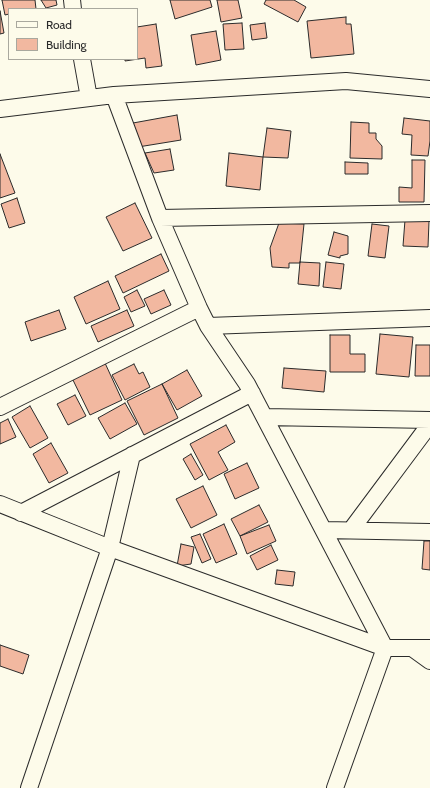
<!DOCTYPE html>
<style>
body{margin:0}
#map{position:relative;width:430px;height:788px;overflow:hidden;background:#fdfbea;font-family:Cabin,sans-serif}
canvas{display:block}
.legend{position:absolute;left:8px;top:8px;width:130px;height:52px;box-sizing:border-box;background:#fdfbea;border:1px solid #a9a89e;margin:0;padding:5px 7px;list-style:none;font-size:12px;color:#2b2b2b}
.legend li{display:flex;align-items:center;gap:8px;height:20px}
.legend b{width:20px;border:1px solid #a9a89e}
</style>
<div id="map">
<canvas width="430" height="788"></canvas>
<ul class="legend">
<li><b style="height:5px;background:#fdfbea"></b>Road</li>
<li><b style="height:11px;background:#f2b8a0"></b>Building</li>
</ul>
</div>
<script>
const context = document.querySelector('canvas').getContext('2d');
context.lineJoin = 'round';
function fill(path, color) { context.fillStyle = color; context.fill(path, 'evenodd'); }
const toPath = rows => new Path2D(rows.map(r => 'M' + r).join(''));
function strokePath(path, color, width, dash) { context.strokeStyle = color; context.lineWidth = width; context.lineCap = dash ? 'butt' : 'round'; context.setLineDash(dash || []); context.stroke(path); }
const building = toPath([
 [2,0,35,0,36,9,9,9,9,14,5,15,2,0],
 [41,0,56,0,57,5,46,8,41,0],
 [170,0,210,0,212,7,175,19,170,0],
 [217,0,238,0,242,18,221,22,217,0],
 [266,0,294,0,306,7,298,22,264,4,266,0],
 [0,11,4,33,0,34,0,11],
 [346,17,346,24,351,24,354,54,311,58,307,21,346,17],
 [242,23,244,49,225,50,223,24,242,23],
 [265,23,267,38,252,40,250,25,265,23],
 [156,24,162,66,146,68,145,58,125,61,125,59,137,59,137,27,156,24],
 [216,31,221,60,196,65,191,35,216,31],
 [177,115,181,140,138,147,133,123,177,115],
 [404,118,430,121,430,141,428,156,411,155,412,135,402,134,404,118],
 [351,122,369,123,369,133,376,133,376,139,382,146,382,159,350,158,351,122],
 [267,128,291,131,288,158,263,157,267,128],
 [170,149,174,170,154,173,145,153,170,149],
 [229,153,263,157,260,190,226,186,229,153],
 [0,154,15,193,0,198,0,154],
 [412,160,425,160,424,202,399,202,399,187,412,188,412,160],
 [345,162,368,163,368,174,345,174,345,162],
 [17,198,25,223,9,228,1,204,17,198],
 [135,203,152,238,123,251,106,217,135,203],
 [405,220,429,221,428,247,403,246,405,220],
 [279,223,304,224,300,263,289,263,289,268,272,267,270,248,279,223],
 [372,224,389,226,385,258,368,256,372,224],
 [334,232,348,236,348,254,340,256,340,258,328,255,334,232],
 [161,254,169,271,123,293,115,276,161,254],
 [300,262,320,263,319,286,298,284,300,262],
 [326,262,344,264,341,289,323,287,326,262],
 [108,281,120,309,86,324,74,297,108,281],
 [137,290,145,306,131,312,124,297,137,290],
 [164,290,171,305,151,314,144,299,164,290],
 [59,310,66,329,31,341,25,322,59,310],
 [127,310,134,326,98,342,91,326,127,310],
 [380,334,413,337,409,377,376,374,380,334],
 [330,335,350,335,350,354,365,354,365,372,330,372,330,335],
 [416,345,430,345,430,376,415,376,416,345],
 [105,363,122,400,90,415,72,378,105,363],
 [134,364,139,374,143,372,150,387,125,400,112,375,134,364],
 [284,368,326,371,324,392,282,388,284,368],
 [187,370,202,396,177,410,162,384,187,370],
 [162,384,178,418,144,435,127,401,162,384],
 [75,395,86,416,68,425,57,404,75,395],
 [125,403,137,424,110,439,98,418,125,403],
 [30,406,48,438,30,448,12,417,30,406],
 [8,419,16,437,0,444,0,423,8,419],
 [226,425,235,442,218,452,228,470,209,480,190,444,226,425],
 [51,443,68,473,49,483,33,454,51,443],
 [191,454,203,475,195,480,183,459,191,454],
 [247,463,259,488,235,499,224,474,247,463],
 [203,486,217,515,191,528,176,499,203,486],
 [259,505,268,522,240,536,231,519,259,505],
 [224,524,237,554,216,563,203,534,224,524],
 [269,525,276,541,247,554,240,536,269,525],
 [200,534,211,559,202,563,191,537,200,534],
 [424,541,430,541,430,570,422,569,424,541],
 [181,544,194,547,191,564,177,566,181,544],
 [271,545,278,560,257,570,250,556,271,545],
 [277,570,295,572,293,586,275,584,277,570],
 [0,645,29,655,23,674,0,666,0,645]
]);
const minor = toPath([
 [72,0,73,9],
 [82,59,89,98],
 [114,95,160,218,199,308,208,326,247,384,385,648,335,788],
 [0,109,114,95,346,81,430,89],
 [160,218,430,213],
 [208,326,430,318],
 [0,407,199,308],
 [265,417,430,420],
 [0,504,110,548,385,648,430,648],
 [21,513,252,393],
 [324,530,430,532],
 [351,530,430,424],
 [412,648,430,661],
 [29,788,110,548,132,455]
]);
fill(building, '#f2b8a0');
strokePath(building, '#2b2b2b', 1);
strokePath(minor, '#2b2b2b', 18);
strokePath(minor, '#fdfbea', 16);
</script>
